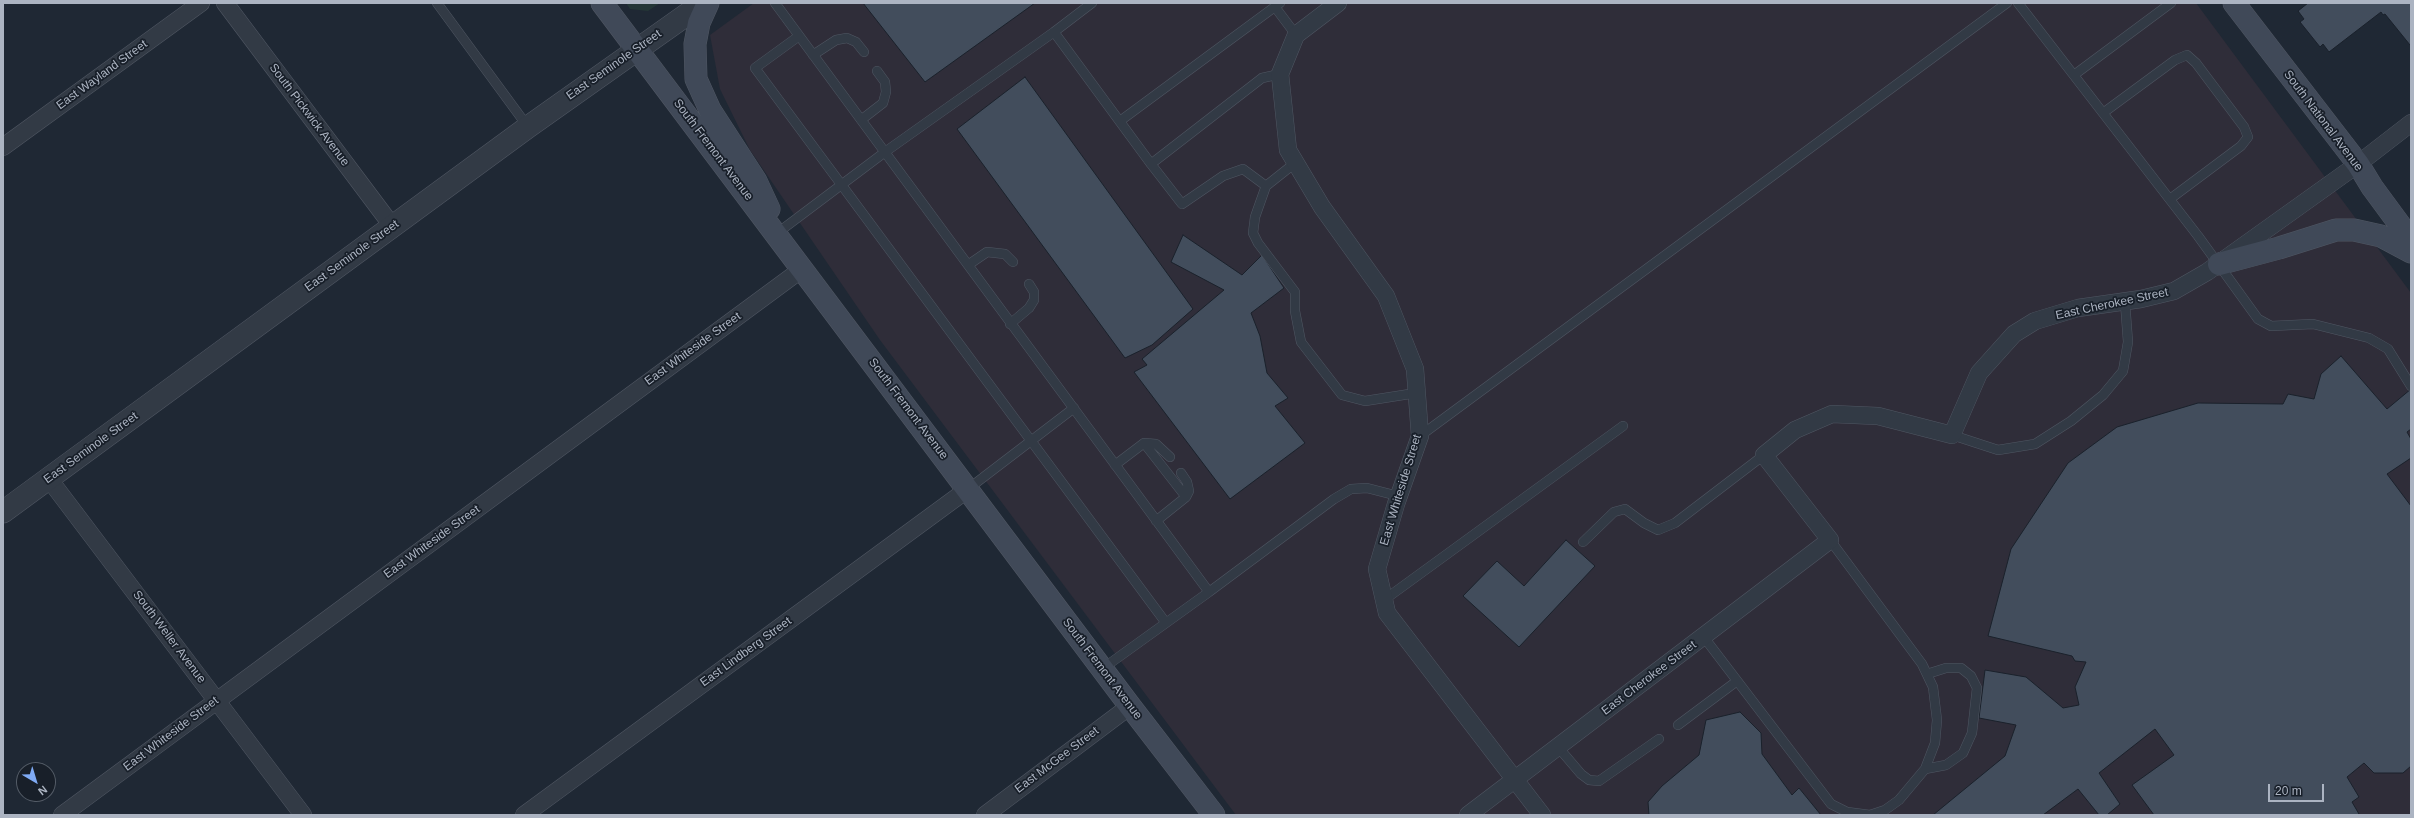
<!DOCTYPE html>
<style>
body{margin:0}
#map{position:relative;width:2414px;height:818px;overflow:hidden;background:#1f2834;font-family:Arial,sans-serif}
canvas{display:block}
.frame{position:absolute;inset:0;border:4px solid #acb4c2;pointer-events:none}
.north{position:absolute;left:16px;top:762px;width:40px;height:40px;box-sizing:border-box;background:#181f29;border:1px solid #535b66;border-radius:50%;rotate:142deg;font-size:11px;font-weight:700;line-height:16px;text-align:center;color:#acb4c2}
.north::after{content:'';display:block;margin:auto;width:14px;height:18px;background:#7faaf4;clip-path:polygon(50% 0,100% 100%,50% 72%,0 100%)}
.scale{position:absolute;left:2268px;top:784px;width:56px;height:18px;box-sizing:border-box;border:2px solid #acb4c2;border-top:0;padding-left:5px;font-size:12px;line-height:14px;white-space:nowrap;color:#acb4c2;-webkit-text-stroke:3px #181f29;paint-order:stroke}
</style>
<div id="map">
<canvas width="2414" height="818"></canvas>
<div class="frame"></div>
<div class="north">N</div>
<div class="scale">20 m</div>
</div>
<script>
const context = document.querySelector('canvas').getContext('2d');
context.lineJoin = 'round';
function fill(path, color) { context.fillStyle = color; context.fill(path, 'evenodd'); }
const toPath = rows => new Path2D(rows.map(r => 'M' + r).join(''));
function strokePath(path, color, width, dash) { context.strokeStyle = color; context.lineWidth = width; context.lineCap = dash ? 'butt' : 'round'; context.setLineDash(dash || []); context.stroke(path); }
function drawText(font, color, halo, rows, align = 'center') {
  context.font = font + ' Arial,sans-serif'; context.lineWidth = 3.5; context.setLineDash([]); context.textBaseline = 'middle'; context.strokeStyle = halo; context.fillStyle = color; for (const [text, x, y, turn = 0] of rows) {
    context.save(); context.translate(x, y); context.rotate((+turn || 0) * Math.PI / 180); context.textAlign = isNaN(turn) ? turn : align; if (halo) context.strokeText(text, 0, 0); context.fillText(text, 0, 0); context.restore();
  }
}
const medical = toPath([
 [754,3,2196,3,2411,293,2411,815,1236,815,880,340,750,150,720,89,710,35]
]);
const green = toPath([
 [626,3,660,3,648,11,630,9]
]);
const building = toPath([
 [863,3,1035,3,925,82,863,3],
 [2308,3,2411,3,2411,44,2410,45,2385,14,2383,15,2381,12,2329,52,2323,44,2320,47,2300,22,2304,19,2298,11,2308,3],
 [1025,77,1193,309,1152,345,1125,358,957,129,1025,77],
 [1183,235,1242,275,1262,255,1284,288,1251,313,1260,336,1267,373,1288,398,1275,406,1305,443,1230,499,1134,372,1147,365,1142,359,1224,290,1171,262,1183,235],
 [2341,356,2387,409,2411,389,2411,429,2407,432,2411,439,2411,458,2387,474,2411,506,2411,766,2403,773,2374,773,2364,763,2347,777,2359,797,2352,802,2359,814,2357,815,2154,815,2132,785,2174,755,2155,729,2099,773,2120,804,2107,815,2099,815,2078,789,2043,815,1933,815,2005,756,2016,725,1979,718,1985,670,2026,677,2063,708,2079,705,2075,687,2086,662,2075,661,2072,656,1988,636,2011,549,2068,463,2117,427,2198,403,2283,404,2288,394,2314,399,2321,374,2341,356],
 [1566,540,1595,566,1519,647,1463,596,1497,561,1524,586,1566,540],
 [1740,712,1761,733,1762,754,1792,795,1799,788,1821,815,1649,815,1648,802,1662,786,1699,755,1706,720,1740,712]
]);
const service = toPath([
 [437,3,528,127],
 [775,3,1209,592,1102,669],
 [1092,3,1054,32,1151,164,1262,78,1280,74],
 [2018,3,2198,236,2258,319,2271,326,2313,324,2369,338,2388,349,2411,386],
 [1275,7,1296,35],
 [799,36,755,68,1166,623],
 [813,55,836,40,847,38,856,42,864,52],
 [2074,75,2171,3],
 [2103,113,2175,60,2187,55,2196,63,2244,127,2248,137,2241,146,2170,199],
 [861,120,883,103,886,92,885,82,877,71],
 [1120,121,1280,3],
 [1295,163,1266,186,1255,217,1253,233,1258,243,1295,292,1295,311,1301,342,1342,395,1365,401,1416,393],
 [1151,164,1182,204,1223,176,1243,169,1266,186],
 [776,234,885,152,1054,32],
 [968,265,987,252,1005,254,1013,262],
 [1010,324,1029,308,1034,300,1034,292,1029,284],
 [1952,435,1998,450,2035,444,2071,421,2103,395,2123,371,2128,342,2125,302],
 [1420,436,2007,3],
 [1144,443,1156,444,1170,457],
 [1115,465,1144,443,1186,497,1156,521],
 [1181,473,1187,482,1189,491,1186,497],
 [968,489,1074,408],
 [1583,542,1614,512,1625,509,1644,523,1658,530,1675,523,1764,455],
 [1209,592,1334,499,1351,489,1367,488,1398,496],
 [1384,600,1623,426],
 [1703,636,1831,804,1847,812,1870,815,1885,810,1899,800,1925,769,1935,743,1937,720,1933,687,1922,664,1830,540],
 [1678,725,1737,681],
 [1558,747,1581,774,1589,780,1599,781,1659,739],
 [1925,769,1946,765,1963,753,1972,733,1977,688,1971,676,1961,668,1946,668,1927,674]
]);
const minor = toPath([
 [225,3,393,227],
 [1338,3,1296,35,1280,74,1288,150,1322,207,1386,296,1415,369,1420,436,1396,504,1377,569,1387,613,1542,815],
 [3,147,201,3],
 [49,479,303,815],
 [62,815,802,269],
 [524,815,968,489],
 [985,815,1130,706],
 [1468,815,1830,540,1764,455,1795,430,1832,414,1878,416,1952,435,1979,373,2014,334,2035,321,2078,308,2141,299,2174,291,2207,272,2358,164,2411,123]
]);
const tertiary = toPath([
 [3,512,528,127,703,3]
]);
const secondary = toPath([
 [602,3,1130,706,1214,815],
 [708,3,699,23,695,44,696,79,710,110,756,181,769,209],
 [2234,3,2358,164,2372,187,2411,240],
 [2219,264,2279,248,2336,230,2354,230,2381,236,2411,252]
]);
const streetNames = [
 ["East Seminole Street",614,65,-35],
 ["East Wayland Street",102,75,-36],
 ["South Pickwick Avenue",309,115,53],
 ["South National Avenue",2323,121,53],
 ["South Fremont Avenue",713,150,53],
 ["East Seminole Street",352,256,-36],
 ["East Cherokee Street",2112,304,-12],
 ["East Whiteside Street",693,349,-36],
 ["South Fremont Avenue",908,409,53],
 ["East Seminole Street",91,448,-36],
 ["East Whiteside Street",1401,490,-73],
 ["East Whiteside Street",432,542,-36],
 ["South Weller Avenue",169,637,53],
 ["East Lindberg Street",746,652,-36],
 ["South Fremont Avenue",1102,669,53],
 ["East Cherokee Street",1649,678,-37],
 ["East Whiteside Street",171,734,-37],
 ["East McGee Street",1057,760,-37]
];
fill(medical, '#2f2d39');
fill(green, '#243637');
fill(building, '#424d5c');
strokePath(building, '#1a212b', 1);
strokePath(service, '#505763', 10);
strokePath(minor, '#505763', 18);
strokePath(tertiary, '#505763', 23);
strokePath(secondary, '#505763', 23);
strokePath(service, '#323a45', 9);
strokePath(minor, '#323a45', 17);
strokePath(tertiary, '#323a45', 22);
strokePath(secondary, '#404958', 22);
drawText('12px', '#acb4c2', '#181f29', streetNames);
</script>
